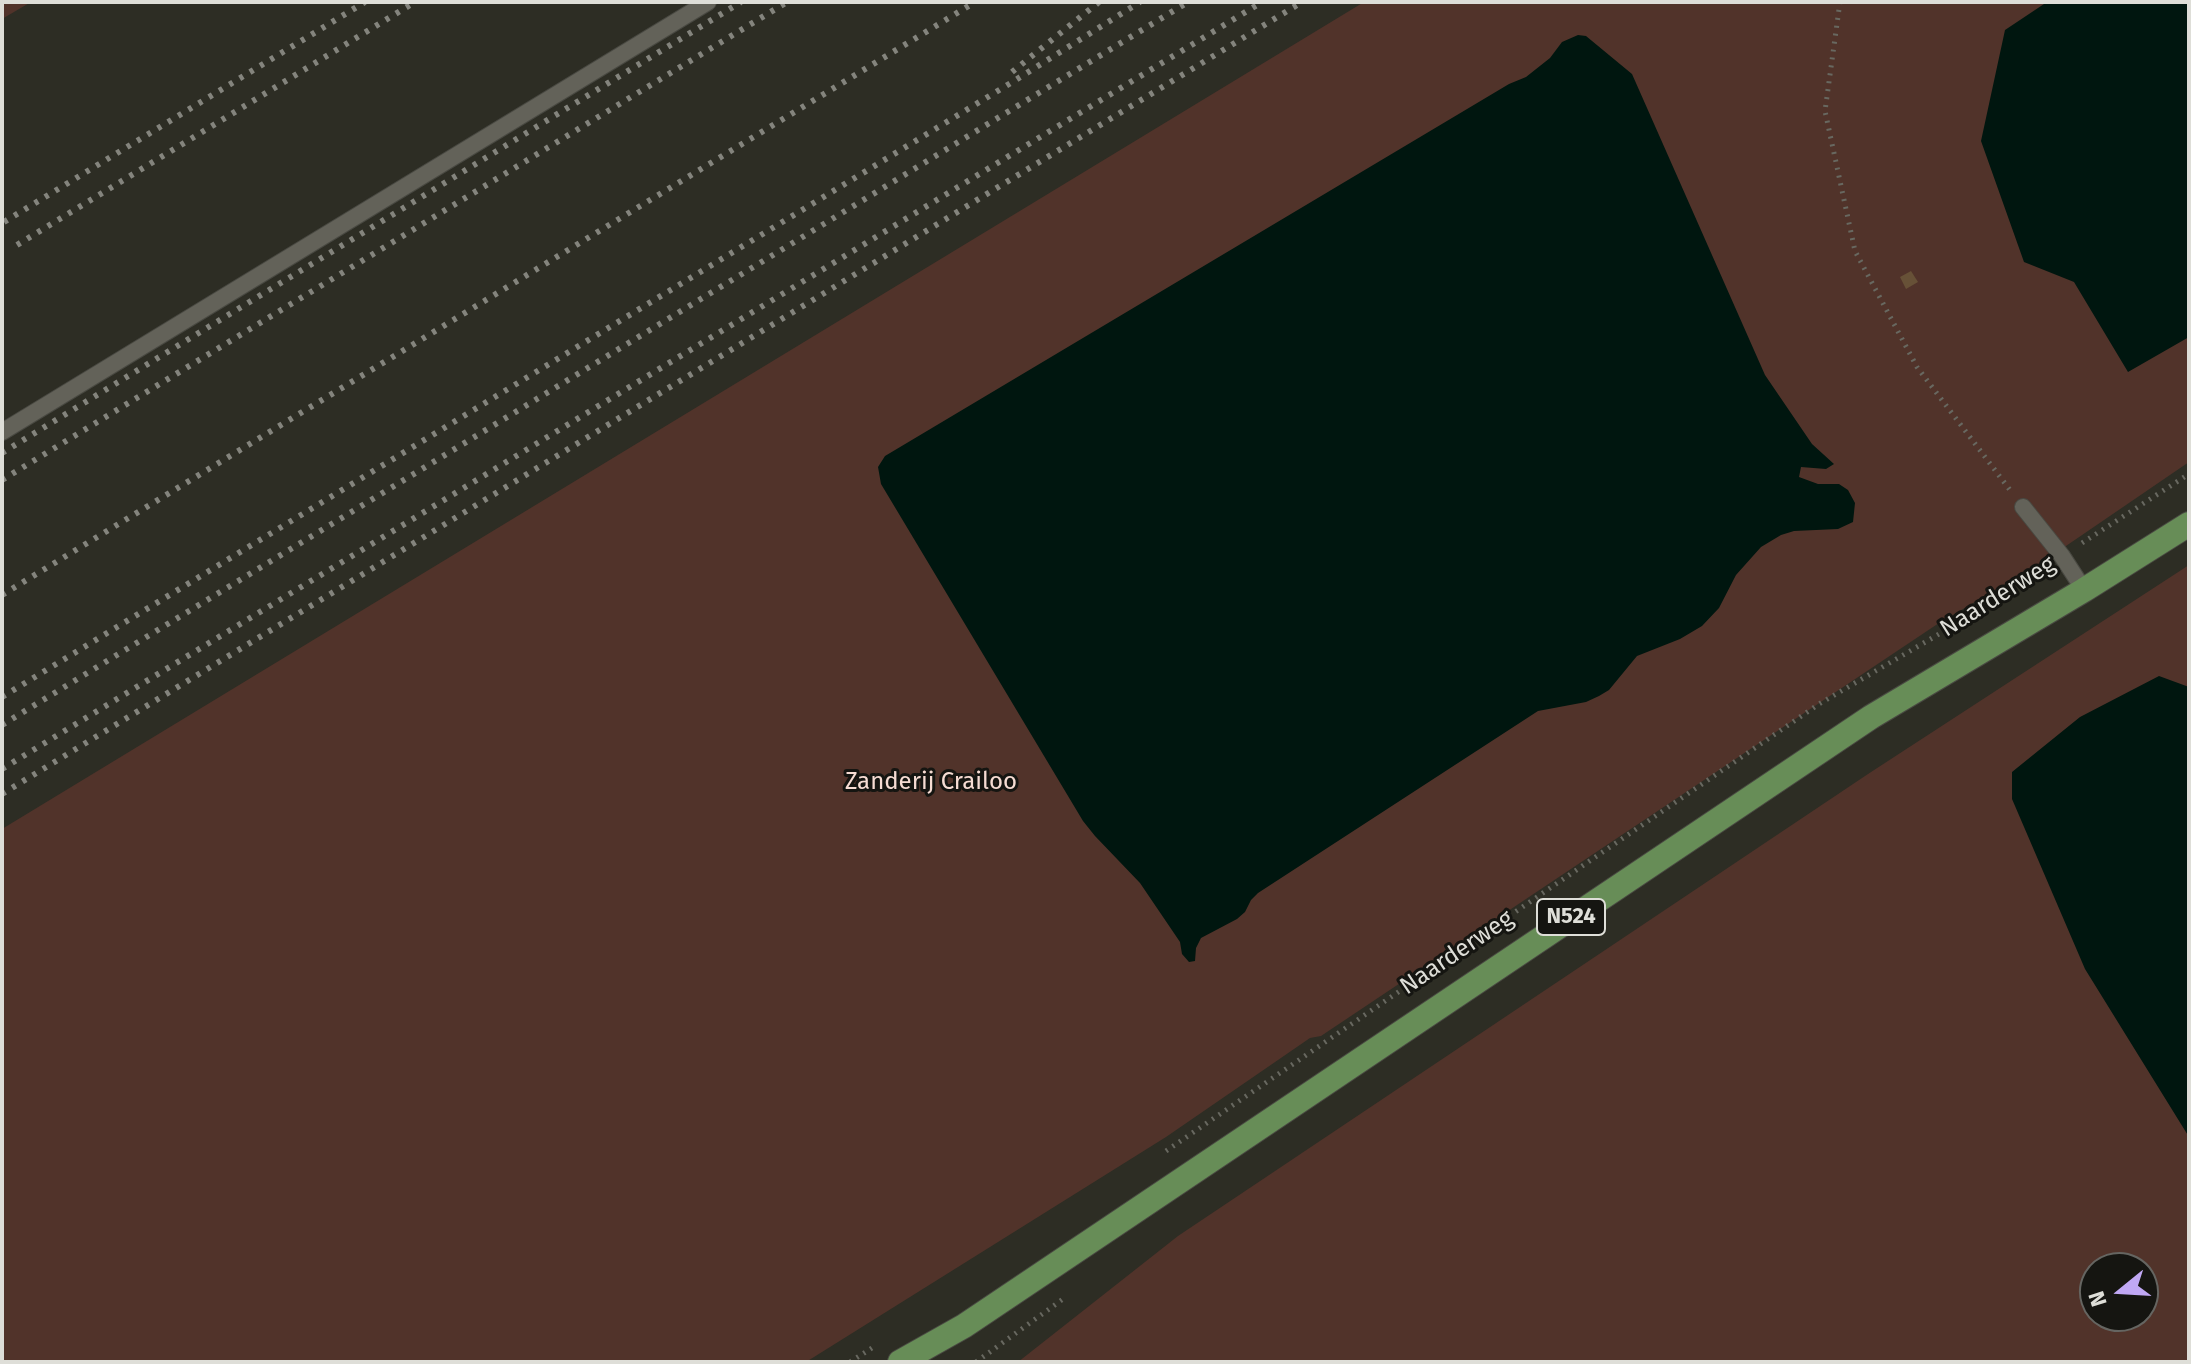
<!DOCTYPE html>
<style>
body{margin:0}
#map{position:relative;width:2191px;height:1364px;overflow:hidden;background:#2d2d24;font-family:"Fira Sans",sans-serif}
canvas{display:block}
.frame{position:absolute;inset:0;border:4px solid #deded8;pointer-events:none}
.north{position:absolute;left:2079px;top:1252px;width:80px;height:80px;box-sizing:border-box;background:#151511;border:2px solid #656561;border-radius:50%;rotate:252deg;font-size:22px;font-weight:700;line-height:32px;text-align:center;color:#deded8}
.north::after{content:'';display:block;margin:auto;width:28px;height:36px;background:#c0a8f4;clip-path:polygon(50% 0,100% 100%,50% 72%,0 100%)}
</style>
<div id="map">
<canvas width="2191" height="1364"></canvas>
<div class="frame"></div>
<div class="north">N</div>
</div>
<script>
const context = document.querySelector('canvas').getContext('2d');
context.lineJoin = 'round';
function fill(path, color) { context.fillStyle = color; context.fill(path, 'evenodd'); }
const toPath = rows => new Path2D(rows.map(r => 'M' + r).join(''));
function strokePath(path, color, width, dash) { context.strokeStyle = color; context.lineWidth = width; context.lineCap = dash ? 'butt' : 'round'; context.setLineDash(dash || []); context.stroke(path); }
function drawText(font, color, halo, rows, align = 'center') {
  context.font = font + ' "Fira Sans",sans-serif'; context.lineWidth = 6; context.setLineDash([]); context.textBaseline = 'middle'; context.strokeStyle = halo; context.fillStyle = color; for (const [text, x, y, turn = 0] of rows) {
    context.save(); context.translate(x, y); context.rotate((+turn || 0) * Math.PI / 180); context.textAlign = isNaN(turn) ? turn : align; if (halo) context.strokeText(text, 0, 0); context.fillText(text, 0, 0); context.restore();
  }
}
const green = toPath([
 [2,2,31,2,2,19],
 [1364,2,2189,2,2189,462,2044,561,1936,625,1321,1036,1310,1038,1166,1137,806,1362,2,1362,2,829],
 [2189,565,2189,1362,1018,1362,1178,1236,1868,774],
 [2095,1268,2143,1268,2143,1316,2095,1316]
]);
const water = toPath([
 [2047,2,2189,2,2189,337,2128,372,2074,282,2024,262,1981,141,2005,30],
 [1578,35,1586,36,1632,74,1765,375,1812,444,1834,464,1826,469,1801,467,1799,477,1818,484,1839,484,1848,490,1855,503,1853,522,1838,529,1794,531,1781,535,1761,547,1736,575,1719,608,1702,626,1680,639,1637,656,1609,690,1599,696,1586,702,1538,711,1258,893,1251,900,1245,912,1237,919,1201,938,1196,948,1195,961,1189,962,1182,954,1180,942,1140,883,1095,836,1083,821,881,484,878,467,885,456,1509,84,1526,77,1550,58,1562,42],
 [2159,676,2189,687,2189,1137,2085,969,2012,799,2012,772,2080,717]
]);
const building = toPath([
 [1911,271,1918,282,1906,289,1900,277]
]);
const path = toPath([
 [1840,2,1825,111,1855,251,1917,367,2010,490],
 [2082,543,2189,474],
 [1166,1151,1819,704,1946,630,2040,570],
 [850,1362,875,1346],
 [976,1362,1063,1299]
]);
const lane = toPath([
 [2,432,708,2],
 [2023,507,2062,556,2084,590]
]);
const primary = toPath([
 [900,1362,964,1326,1871,717,2084,590,2189,524]
]);
const rail = toPath([
 [1012,72,1099,2],
 [4,222,365,2],
 [17,245,415,2],
 [2,453,741,2],
 [2,480,787,2],
 [2,595,975,2],
 [2,697,1014,81,1140,2],
 [2,725,1188,2],
 [2,769,1262,2],
 [2,794,1302,2]
]);
const shields = [
 [1571,917,68]
];
const shieldNames = [
 ["N524",1571,917]
];
const streetNames = [
 ["Naarderweg",1998,597,-32],
 ["Naarderweg",1457,953,-34]
];
const parkNames = [
 ["Zanderij Crailoo",931,782]
];
fill(green, '#51332a');
fill(water, '#00160f');
fill(building, '#675137');
strokePath(lane, '#494942', 18);
strokePath(primary, '#494942', 26);
strokePath(path, '#686860', 5, [2, 6]);
strokePath(lane, '#636259', 16);
strokePath(primary, '#678d57', 24);
strokePath(rail, '#84847d', 6, [4, 8]);
for (const [x, y, w] of shields) { const box = new Path2D(); box.roundRect(x - w / 2, y - 18, w, 36, 6); context.fillStyle = '#151511'; context.fill(box); strokePath(box, '#deded8', 2); }
drawText('bold 22px', '#deded8', null, shieldNames);
drawText('24px', '#deded8', '#151511', streetNames);
drawText('24px', '#f6dcd3', '#151511', parkNames);
</script>
